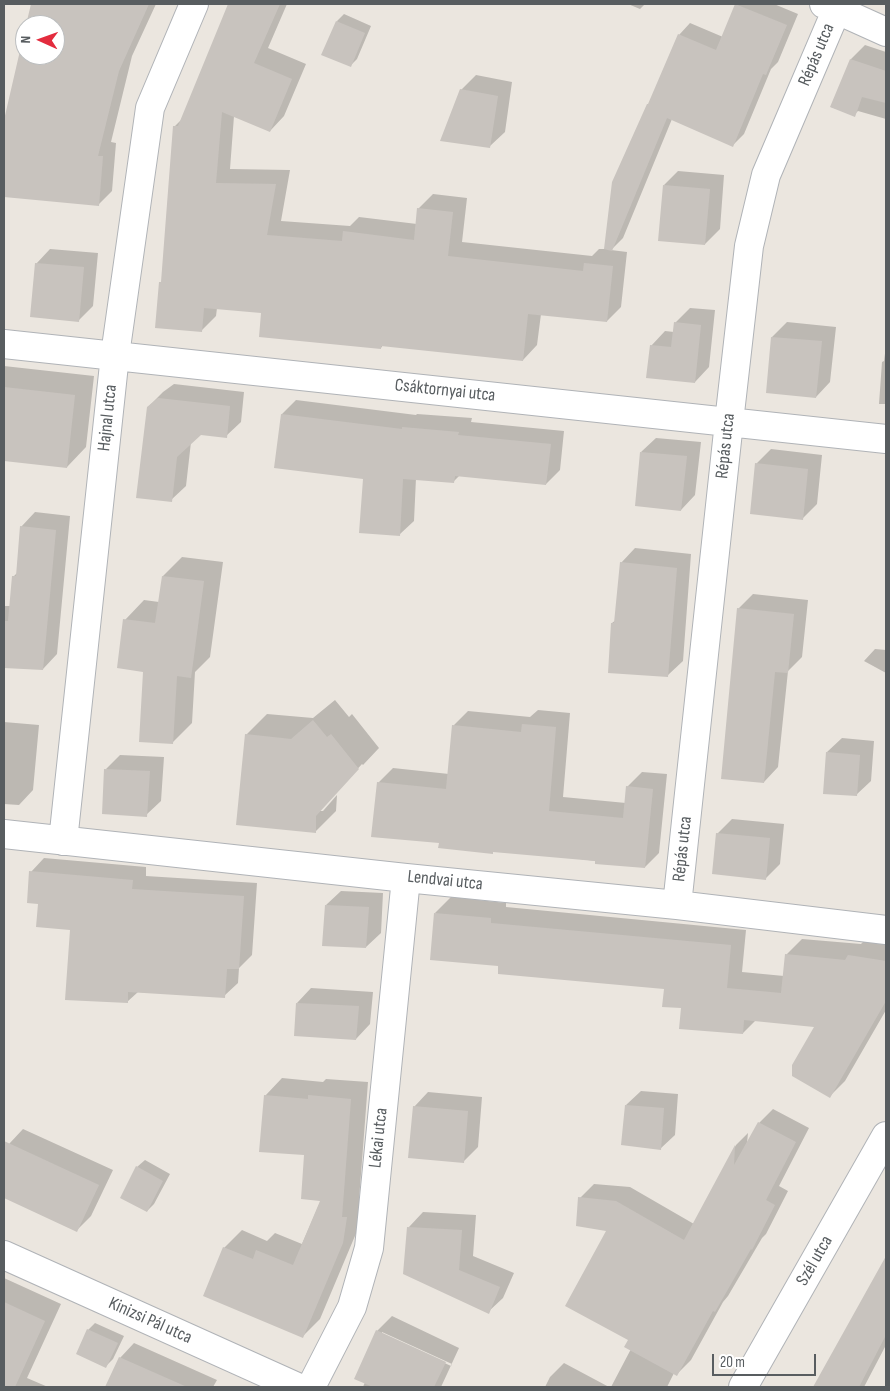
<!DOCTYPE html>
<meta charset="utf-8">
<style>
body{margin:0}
#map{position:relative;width:890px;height:1391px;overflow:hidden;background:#ebe6df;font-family:"Sofia Sans Condensed",sans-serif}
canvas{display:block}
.frame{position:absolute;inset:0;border:5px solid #585d60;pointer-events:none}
.north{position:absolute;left:15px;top:15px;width:50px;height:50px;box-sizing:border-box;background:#fff;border:1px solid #bcbebf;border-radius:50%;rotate:272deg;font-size:14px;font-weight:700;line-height:20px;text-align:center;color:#585d60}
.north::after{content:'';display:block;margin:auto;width:18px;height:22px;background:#e32c3e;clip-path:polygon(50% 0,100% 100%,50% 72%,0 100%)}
.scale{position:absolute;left:712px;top:1354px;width:104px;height:22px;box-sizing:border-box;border:2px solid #585d60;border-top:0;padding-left:6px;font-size:15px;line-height:18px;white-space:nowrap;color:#585d60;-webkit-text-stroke:4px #fff;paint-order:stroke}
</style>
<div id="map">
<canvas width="890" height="1391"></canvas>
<div class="frame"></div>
<div class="north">N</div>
<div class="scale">20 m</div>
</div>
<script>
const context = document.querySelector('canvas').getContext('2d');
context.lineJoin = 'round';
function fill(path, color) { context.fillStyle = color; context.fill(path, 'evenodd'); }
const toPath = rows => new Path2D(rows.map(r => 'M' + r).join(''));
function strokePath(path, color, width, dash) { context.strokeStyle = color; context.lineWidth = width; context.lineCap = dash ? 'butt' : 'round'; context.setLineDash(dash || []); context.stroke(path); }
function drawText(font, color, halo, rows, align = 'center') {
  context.font = font + ' "Sofia Sans Condensed",sans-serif'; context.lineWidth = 4; context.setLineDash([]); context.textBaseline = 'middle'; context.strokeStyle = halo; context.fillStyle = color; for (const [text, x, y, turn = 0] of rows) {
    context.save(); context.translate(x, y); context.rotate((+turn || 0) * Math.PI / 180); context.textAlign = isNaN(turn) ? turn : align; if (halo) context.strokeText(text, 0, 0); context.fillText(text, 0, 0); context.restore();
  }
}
const shadow = toPath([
 [32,4,156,4,132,56,111,142,116,143,112,191,98,205,4,196,4,139,6,116,25,35,25,55,55,55,55,25,27,25],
 [230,4,287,4,268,48,306,64,284,116,270,131,234,116,230,169,290,170,281,221,350,226,359,217,417,224,418,209,433,194,467,198,462,242,592,256,599,249,605,249,650,102,679,35,690,23,723,37,737,4,774,4,798,14,778,62,771,69,744,134,733,145,672,119,623,238,611,250,627,252,621,307,607,321,541,314,537,345,523,360,383,345,381,348,262,312,217,308,216,316,201,331,162,281,175,126,182,119],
 [628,4,645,4,640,9],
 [344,14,371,26,357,59,350,66,337,21],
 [865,45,886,52,886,119,858,111,854,115,831,107,851,59],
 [476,75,512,82,505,132,490,146,461,90],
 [678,171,724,175,720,229,705,244,664,185],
 [50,249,98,253,93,306,79,320,36,264],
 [690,308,715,310,709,367,695,382,651,346,665,331,674,332,675,323],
 [787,322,836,327,830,382,816,397,767,392,772,337],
 [886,346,886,404,879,404,882,362,884,361],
 [4,366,94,376,86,447,67,467,4,460],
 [174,384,244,392,241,422,226,436,201,433,191,442,186,486,171,500,148,407,163,392],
 [296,400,416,415,417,414,472,418,471,422,564,431,560,470,546,484,460,475,453,482,416,478,414,521,400,534,364,478,276,467,282,414],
 [656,438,701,442,695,495,681,510,641,452],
 [771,449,822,455,817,504,802,519,756,464],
 [35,512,70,516,57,654,43,669,4,666,4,607,5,606,11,606,13,577,18,572,21,527],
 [635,548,691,554,683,661,668,675,612,623,616,620,621,563],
 [182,557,223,562,210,657,195,672,192,723,172,743,125,620,144,600,159,602,163,576],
 [753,594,808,600,802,657,788,671,778,767,764,782,738,609],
 [875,649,886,650,886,673,864,661],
 [335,700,349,717,352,714,379,748,363,765,362,764,319,811,323,811,337,795,336,811,315,832,246,735,267,714,313,718],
 [538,710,570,713,563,797,626,803,627,787,642,772,667,774,659,853,645,867,440,842,378,783,393,768,449,774,453,726,468,711,530,717],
 [4,722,39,725,33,790,19,805,4,804],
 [842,738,874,741,871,781,856,795,827,752],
 [120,755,164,757,161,801,146,815,106,769],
 [732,819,784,824,780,864,766,878,717,834],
 [44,858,146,867,146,876,257,883,252,955,239,968,238,983,224,996,138,992,127,1002,71,929,39,903,31,872],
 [341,891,383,893,381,933,366,947,326,905],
 [451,897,506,903,506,907,746,930,742,972,784,976,786,955,802,939,861,944,865,940,886,943,886,1010,845,1081,829,1097,816,1026,756,1020,743,1033,682,1007,665,988,500,965,435,913],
 [311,988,373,992,370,1024,356,1039,297,1003],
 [282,1078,323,1082,326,1079,368,1082,359,1200,363,1200,360,1224,320,1319,303,1336,205,1295,224,1248,242,1230,267,1241,275,1233,302,1244,321,1200,305,1154,265,1096],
 [641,1091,678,1094,675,1135,660,1149,626,1105],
 [428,1092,482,1097,478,1147,463,1162,414,1107],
 [773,1109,809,1128,779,1186,788,1191,766,1234,762,1238,728,1296,723,1302,691,1360,677,1374,674,1373,667,1387,611,1387,631,1349,630,1339,607,1230,580,1198,594,1184,630,1187,694,1224,736,1145,748,1133,747,1143,759,1123],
 [23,1129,113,1170,91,1216,77,1230,4,1196,4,1155,9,1144],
 [145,1160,170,1174,154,1204,147,1211,137,1167],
 [423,1212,476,1215,473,1256,514,1273,503,1298,488,1312,405,1273,409,1227],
 [886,1261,886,1345,864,1387,815,1387,883,1264],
 [4,1278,61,1304,27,1378,48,1387,4,1387],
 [392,1316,459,1348,441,1387,363,1387,365,1382,377,1331],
 [382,1332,452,1364,451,1366,382,1334],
 [95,1323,124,1336,113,1359,106,1366,88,1330],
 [134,1343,217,1380,213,1387,107,1387,120,1358],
 [564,1363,609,1387,545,1387,550,1377]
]);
const building = toPath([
 [31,4,149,4,119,71,98,156,103,156,99,206,4,197,4,120,25,29,25,55,55,55,55,25,26,25],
 [228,4,280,4,254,63,292,79,270,132,222,112,216,183,276,184,267,235,342,241,343,231,414,240,417,208,453,212,448,256,583,271,584,263,613,266,607,322,528,314,523,361,381,346,381,349,259,337,261,313,204,308,202,332,155,328,159,282,161,282,173,126,178,126],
 [735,4,787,25,766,75,763,74,733,147,667,118,612,251,604,249,612,182,647,104,648,104,678,34,716,50],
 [336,21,365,33,351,67,321,55],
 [850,59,886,71,886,103,862,97,855,117,830,107],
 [460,89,498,96,490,148,440,141],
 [663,185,710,189,705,245,658,241],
 [35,263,84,267,79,322,30,317],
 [674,322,701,325,695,383,646,378,650,345,671,347],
 [771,337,822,341,816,398,766,393],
 [4,387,75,395,67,468,4,461],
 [158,398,230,406,227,438,201,435,177,457,172,502,136,498,147,407],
 [281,414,402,429,402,427,459,432,458,435,551,444,546,485,455,476,454,483,403,479,400,536,359,533,363,479,274,468],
 [640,452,687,456,681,511,635,506],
 [755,463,808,469,803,520,750,514],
 [20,526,56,530,43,670,4,668,4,621,8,621,12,576,16,576],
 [620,562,677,568,668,677,608,673,611,623,614,623],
 [162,576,204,581,191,678,177,676,173,744,139,742,143,672,117,668,123,619,155,623],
 [737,608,794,614,788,673,775,672,764,783,721,779],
 [313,720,327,737,331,734,359,769,316,816,316,833,236,825,245,734,291,739],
 [522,724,556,727,549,811,623,818,626,786,653,789,645,868,595,864,595,861,493,852,493,854,438,848,439,843,371,837,377,782,446,789,452,725,521,732],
 [826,752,860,755,857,796,823,794],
 [104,769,150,771,147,817,102,814],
 [716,833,770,838,766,880,712,874],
 [29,871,133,880,132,889,244,896,239,969,227,969,225,998,128,992,128,1003,65,1000,70,930,36,927,38,904,27,903],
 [325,905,369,907,366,948,322,946],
 [434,913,491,918,491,923,731,945,727,988,781,993,785,954,845,960,848,955,886,961,886,1001,830,1098,792,1076,792,1065,814,1027,744,1020,743,1034,679,1029,681,1008,662,1007,664,989,498,974,498,966,430,960],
 [296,1003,359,1006,356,1040,294,1036],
 [264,1095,308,1099,308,1095,351,1099,342,1217,347,1217,343,1243,303,1338,203,1296,223,1247,253,1259,256,1250,293,1265,320,1201,301,1199,304,1155,259,1152],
 [625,1105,664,1108,661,1150,621,1145],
 [413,1106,468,1111,464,1163,408,1158],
 [758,1122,796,1142,766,1200,775,1205,752,1250,751,1249,715,1312,713,1311,677,1376,624,1347,628,1340,565,1306,606,1231,576,1226,578,1197,616,1201,684,1240,735,1145,734,1165],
 [4,1141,99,1185,77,1232,4,1198],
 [136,1166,163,1181,147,1212,120,1198],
 [407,1227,462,1230,459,1270,500,1287,489,1314,403,1274],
 [886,1256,886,1335,859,1387,813,1387],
 [4,1302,45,1321,15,1387,4,1387],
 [87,1329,118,1343,106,1368,76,1354],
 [376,1330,446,1362,434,1387,373,1387,354,1379],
 [119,1357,187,1387,105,1387]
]);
const minor = toPath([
 [824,4,886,32],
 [4,344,886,439],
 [4,834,406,878,677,905,886,930],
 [63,841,115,355,150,108,194,4],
 [677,905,729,422,749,246,766,175,839,4],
 [4,1255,297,1387],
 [311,1387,352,1307,369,1248,406,878],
 [743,1387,886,1136]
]);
const streetNames = [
 ["Répás utca",817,55,-67],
 ["Csáktornyai utca",445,391,6],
 ["Hajnal utca",108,418,-84],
 ["Répás utca",726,446,-84],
 ["Répás utca",683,849,-84],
 ["Lendvai utca",445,881,6],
 ["Lékai utca",379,1138,-84],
 ["Szél utca",815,1261,-60],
 ["Kinizsi Pál utca",150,1321,24]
];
fill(shadow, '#0003');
fill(building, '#c8c3be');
strokePath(minor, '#b0b3b7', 30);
strokePath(minor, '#fff', 28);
drawText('18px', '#585d60', '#fff', streetNames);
</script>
